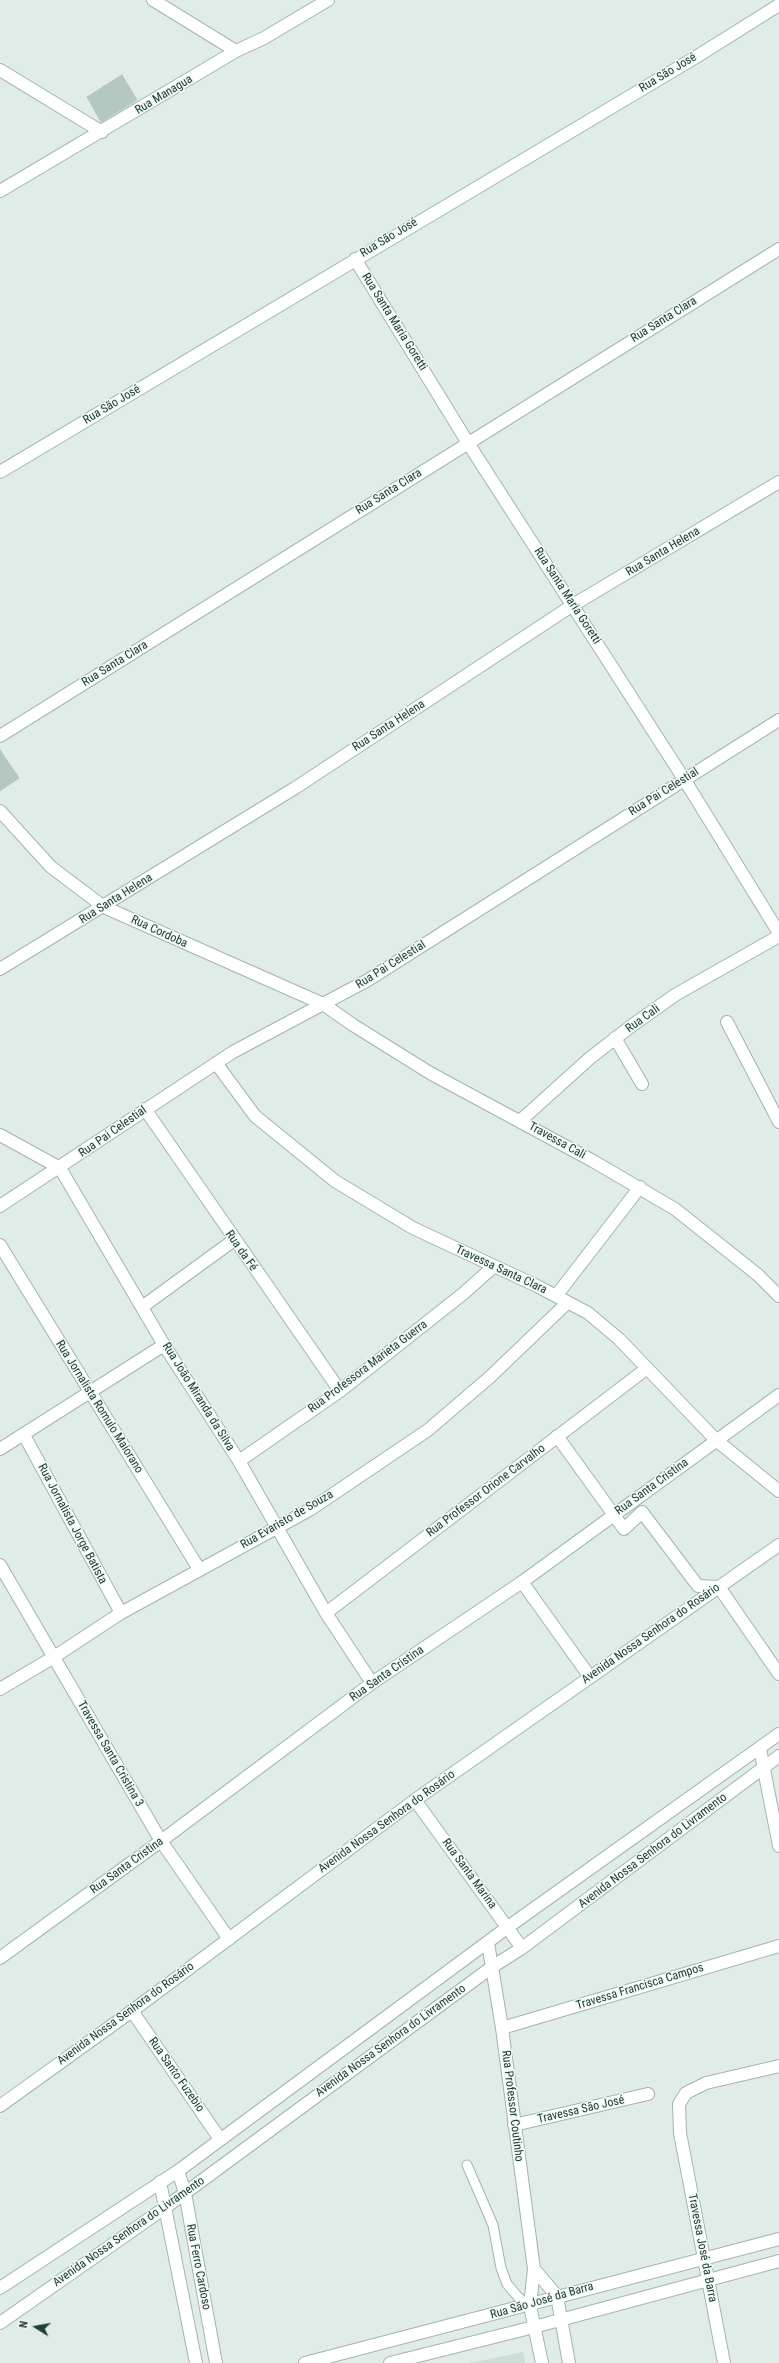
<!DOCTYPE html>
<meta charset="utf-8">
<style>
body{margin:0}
#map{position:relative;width:779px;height:2363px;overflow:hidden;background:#e0ece7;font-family:"Roboto Condensed",sans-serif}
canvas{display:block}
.north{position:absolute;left:16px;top:2307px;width:40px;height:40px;-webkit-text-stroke:3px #f1f8f5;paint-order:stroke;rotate:281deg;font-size:11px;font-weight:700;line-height:16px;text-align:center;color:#203d37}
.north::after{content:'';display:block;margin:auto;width:14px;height:18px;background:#203d37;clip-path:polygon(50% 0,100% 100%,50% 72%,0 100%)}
</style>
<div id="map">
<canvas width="779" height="2363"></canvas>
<div class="north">N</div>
</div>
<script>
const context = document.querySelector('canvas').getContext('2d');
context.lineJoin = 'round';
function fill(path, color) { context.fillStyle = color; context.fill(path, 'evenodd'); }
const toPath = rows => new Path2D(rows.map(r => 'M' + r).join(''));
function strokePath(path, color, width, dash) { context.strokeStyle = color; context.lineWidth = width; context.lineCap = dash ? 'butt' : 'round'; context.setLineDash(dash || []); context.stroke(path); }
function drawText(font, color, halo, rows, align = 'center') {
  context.font = font + ' "Roboto Condensed",sans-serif'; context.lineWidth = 3; context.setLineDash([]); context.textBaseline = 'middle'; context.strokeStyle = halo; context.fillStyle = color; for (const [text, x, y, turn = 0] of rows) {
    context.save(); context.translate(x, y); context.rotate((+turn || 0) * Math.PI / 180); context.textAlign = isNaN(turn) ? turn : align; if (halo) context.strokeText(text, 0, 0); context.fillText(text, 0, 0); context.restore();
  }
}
const built = toPath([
 [523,2352,525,2363,470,2363]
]);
const building = toPath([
 [122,75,137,100,101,122,87,97,122,75],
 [0,750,19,778,0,791,0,750]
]);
const lane = toPath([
 [467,2165,493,2225,501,2268,507,2284,519,2298,530,2306]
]);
const street = toPath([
 [153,0,236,51],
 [0,70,102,132],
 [0,191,236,51,264,38,328,0],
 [355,259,468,443,684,779,779,933],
 [0,736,779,249],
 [0,811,51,867,104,907,323,1004,353,1025,430,1073,593,1161,675,1209,758,1275,779,1296],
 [0,969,295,788,573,605,779,482],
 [727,1022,779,1122],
 [615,1038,642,1084],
 [216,1063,255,1116,335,1181,413,1228,537,1286,588,1313,619,1339,716,1440,779,1491],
 [145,1109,340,1391],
 [520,1121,590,1058,630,1027,675,995,779,936],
 [0,1135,60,1168,164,1345,239,1461,326,1613,372,1683],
 [0,1206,233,1052,368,980,779,720],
 [0,1245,199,1569],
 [556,1296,640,1187],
 [142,1307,234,1240],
 [24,1435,121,1613],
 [557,1436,624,1529,642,1512,698,1586,719,1587,779,1674],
 [0,1449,164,1345],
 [239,1461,340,1391,464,1293,493,1267],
 [0,1565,161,1841,229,1939],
 [522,1582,590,1677],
 [326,1613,646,1369],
 [0,1689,54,1657,121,1613,311,1509,428,1430,490,1377,567,1303],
 [760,1749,779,1846],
 [415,1800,522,1948],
 [488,1943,502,2028,534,2269,530,2306,542,2363],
 [132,2011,220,2139],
 [502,2028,779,1946],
 [514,2125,648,2094],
 [178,2171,185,2193,216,2363],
 [160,2182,196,2363],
 [534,2269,557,2296,569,2363],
 [0,2288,178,2171,508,1927,779,1734],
 [0,2323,166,2207,492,1967,522,1948,779,1756],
 [305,2363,779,2239],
 [390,2363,534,2327,779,2261],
 [724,2363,680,2133,679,2104,686,2093,706,2083,779,2066]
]);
const secondary = toPath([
 [0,472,696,57,779,5],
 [0,1958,161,1841,372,1683,522,1582,779,1395],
 [0,2106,132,2011,415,1800,779,1545]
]);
const streetNames = [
 ["Rua São José",668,73,-31],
 ["Rua Managua",164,95,-31],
 ["Rua São José",389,238,-31],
 ["Rua Santa Clara",664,320,-32],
 ["Rua Santa Maria Goretti",394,322,58],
 ["Rua São José",112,405,-31],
 ["Rua Santa Clara",389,492,-32],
 ["Rua Santa Helena",663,552,-31],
 ["Rua Santa Maria Goretti",567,596,57],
 ["Rua Santa Clara",115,664,-32],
 ["Rua Santa Helena",389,726,-33],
 ["Rua Pai Celestial",664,792,-32],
 ["Rua Santa Helena",116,899,-32],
 ["Rua Cordoba",159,932,25],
 ["Rua Pai Celestial",391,965,-32],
 ["Rua Cali",643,1019,-36],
 ["Rua Pai Celestial",113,1132,-35],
 ["Travessa Cali",557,1141,29],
 ["Rua da Fé",241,1251,55],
 ["Travessa Santa Clara",501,1270,25],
 ["Rua Professora Marieta Guerra",368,1367,-37],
 ["Rua João Miranda da Silva",198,1397,58],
 ["Rua Jornalista Romulo Maiorano",99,1407,58],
 ["Rua Santa Cristina",652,1487,-36],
 ["Rua Professor Orione Carvalho",486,1491,-37],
 ["Rua Evaristo de Souza",287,1520,-30],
 ["Rua Jornalista Jorge Batista",72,1524,62],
 ["Avenida Nossa Senhora do Rosário",651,1634,-35],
 ["Rua Santa Cristina",387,1674,-35],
 ["Travessa Santa Cristina 3",110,1754,60],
 ["Avenida Nossa Senhora do Rosário",387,1822,-36],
 ["Avenida Nossa Senhora do Livramento",653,1851,-37],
 ["Rua Santa Cristina",127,1866,-36],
 ["Rua Santa Marina",469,1874,54],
 ["Travessa Francisca Campos",640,1987,-17],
 ["Avenida Nossa Senhora do Rosário",126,2014,-36],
 ["Avenida Nossa Senhora do Livramento",391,2041,-36],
 ["Rua Santo Fuzebio",176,2075,55],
 ["Rua Professor Coutinho",512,2106,83],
 ["Travessa São José",581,2110,-13],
 ["Avenida Nossa Senhora do Livramento",129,2232,-35],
 ["Travessa José da Barra",702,2248,79],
 ["Rua Ferro Cardoso",198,2267,79],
 ["Rua São José da Barra",542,2301,-16]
];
fill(built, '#cedcd7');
fill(building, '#b5c7c1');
strokePath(building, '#b2c6bf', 1);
strokePath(lane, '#a3b4af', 11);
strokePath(street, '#a3b4af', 14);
strokePath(secondary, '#9eb8b1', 14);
strokePath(lane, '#fff', 9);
strokePath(street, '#fff', 12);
strokePath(secondary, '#fff', 12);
drawText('12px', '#203d37', '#f1f8f5', streetNames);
</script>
